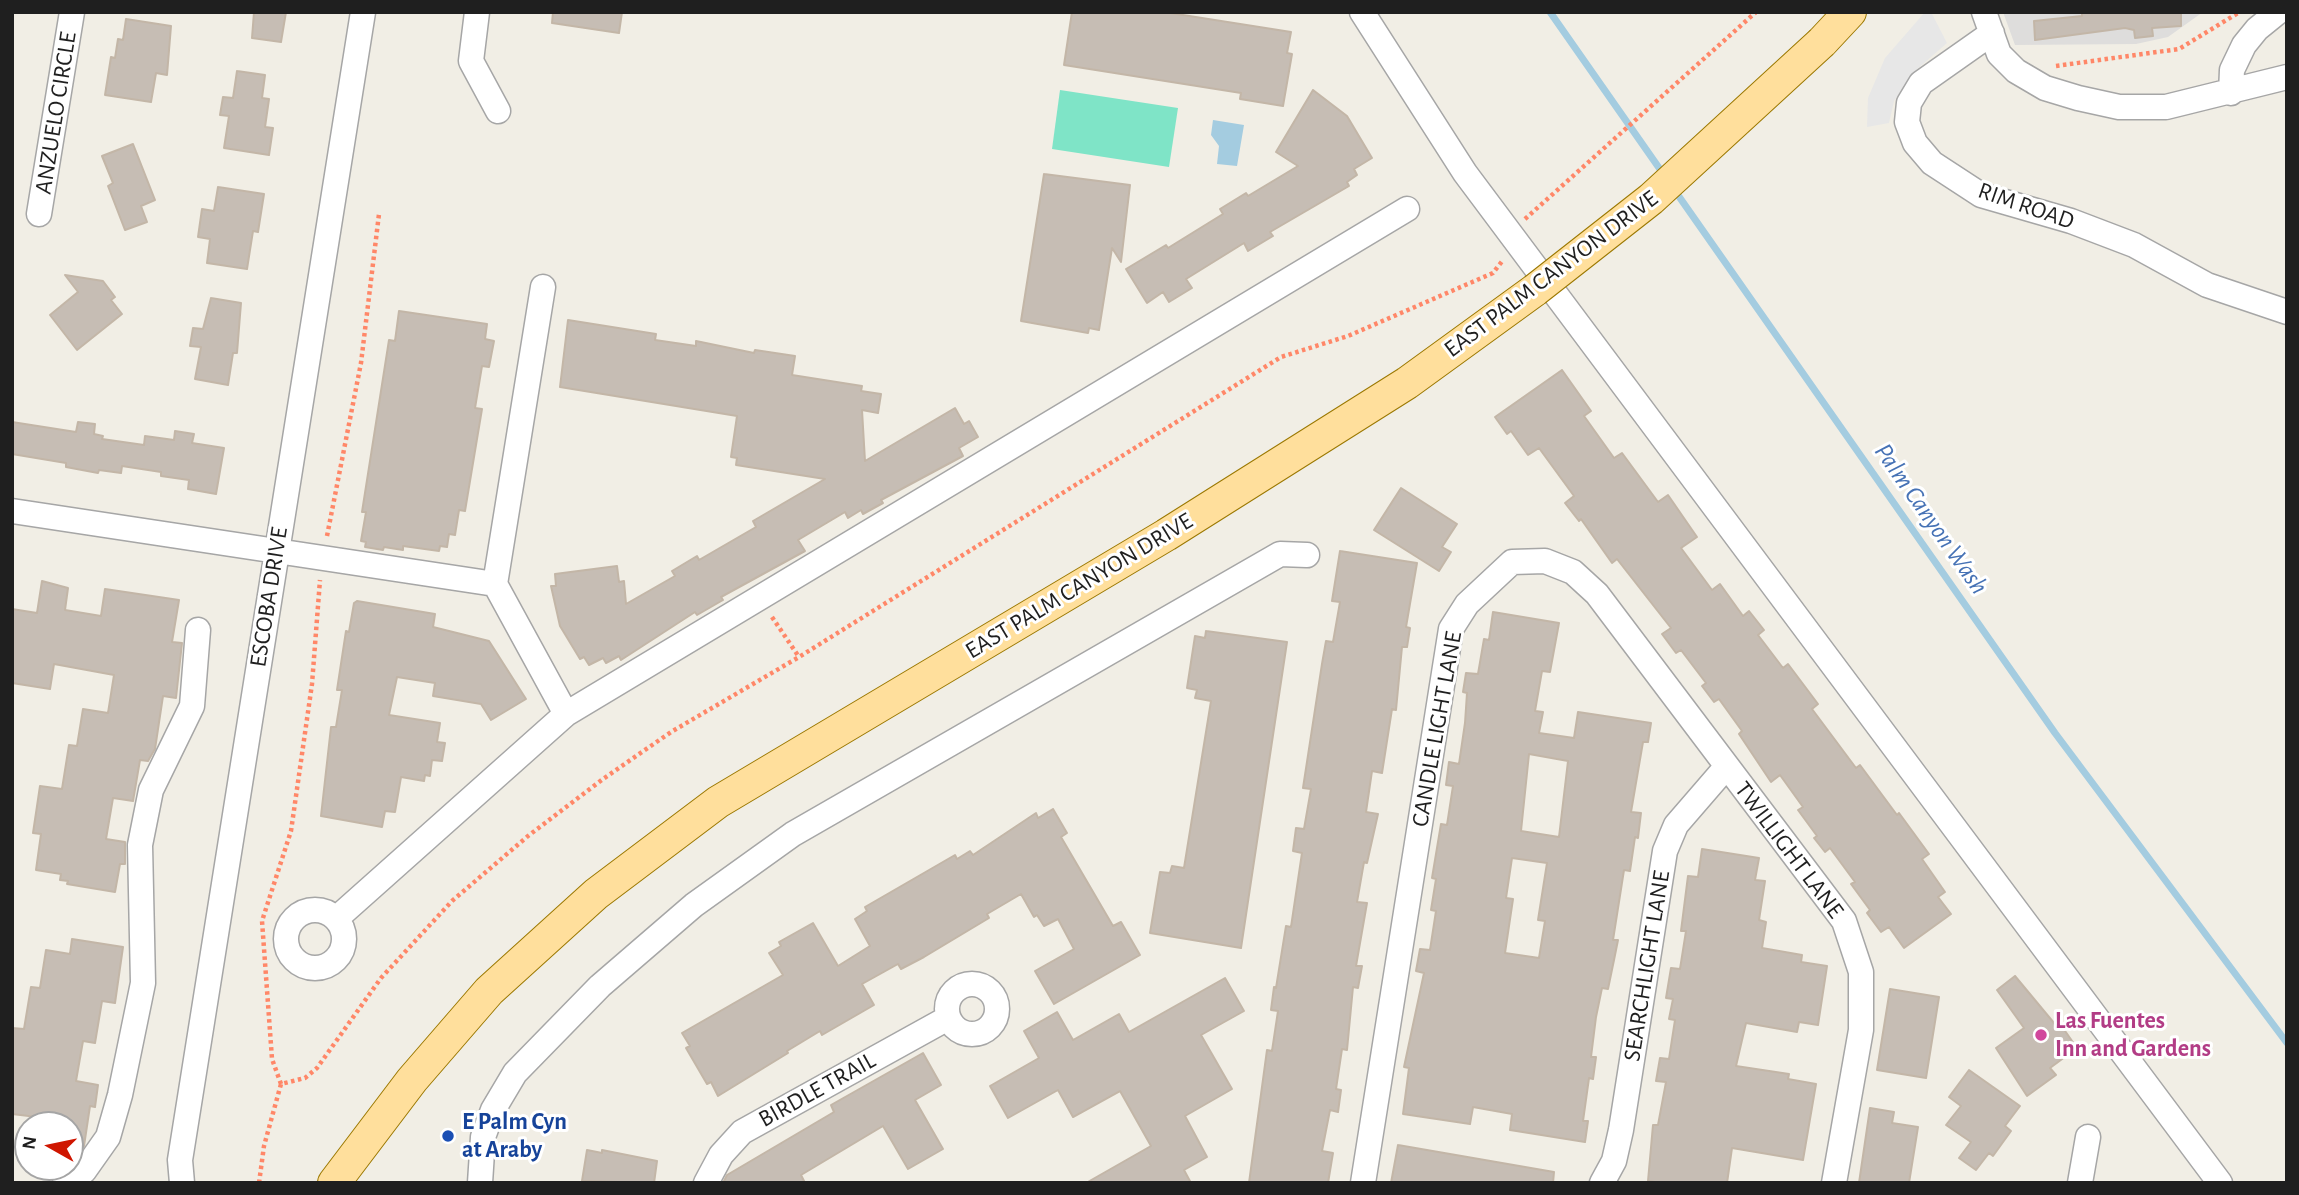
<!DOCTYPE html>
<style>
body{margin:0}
#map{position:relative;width:2299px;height:1195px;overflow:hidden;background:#f1eee5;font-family:"Alegreya Sans",sans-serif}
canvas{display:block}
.frame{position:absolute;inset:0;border:14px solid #1f1f1f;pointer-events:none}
.north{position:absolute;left:14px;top:1111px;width:70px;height:70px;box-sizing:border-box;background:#fff;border:2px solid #a5a5a5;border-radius:50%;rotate:279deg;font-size:19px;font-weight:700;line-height:28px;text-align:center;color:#1f1f1f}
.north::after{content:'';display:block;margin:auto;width:24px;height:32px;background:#cf1600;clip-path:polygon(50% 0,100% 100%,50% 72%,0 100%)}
</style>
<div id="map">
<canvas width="2299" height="1195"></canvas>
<div class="frame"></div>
<div class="north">N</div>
</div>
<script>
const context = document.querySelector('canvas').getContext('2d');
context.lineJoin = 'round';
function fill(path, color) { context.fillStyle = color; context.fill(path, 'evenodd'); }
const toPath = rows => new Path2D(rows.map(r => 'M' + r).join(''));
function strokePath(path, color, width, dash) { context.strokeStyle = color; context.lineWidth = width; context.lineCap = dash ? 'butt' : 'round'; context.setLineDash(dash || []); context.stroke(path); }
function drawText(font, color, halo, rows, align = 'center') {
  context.font = font + ' "Alegreya Sans",sans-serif'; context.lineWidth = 6; context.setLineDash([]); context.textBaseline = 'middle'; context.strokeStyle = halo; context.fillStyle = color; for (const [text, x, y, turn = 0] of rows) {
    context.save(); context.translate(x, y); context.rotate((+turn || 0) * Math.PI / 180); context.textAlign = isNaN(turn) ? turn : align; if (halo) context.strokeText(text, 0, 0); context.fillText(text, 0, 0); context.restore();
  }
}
const residential = toPath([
 [2003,12,2203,12,2168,37,2136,44,2015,45]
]);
const pitch = toPath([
 [1060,90,1178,108,1169,167,1052,149]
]);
const parking = toPath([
 [1925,12,1931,12,1947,43,1915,71,1894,101,1889,123,1867,127,1868,98,1885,58]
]);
const water = toPath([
 [1213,120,1244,125,1237,166,1217,164,1219,146,1211,135]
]);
const stream = toPath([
 [1550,12,1664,175],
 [1673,188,2055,733,2287,1043]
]);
const building = toPath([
 [254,12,286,12,281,42,252,38,254,12],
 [553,12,622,12,619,33,552,23,553,12],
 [1072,12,1164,12,1291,32,1287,53,1292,54,1283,106,1240,99,1241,93,1064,65,1072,12],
 [2082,12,2181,12,2181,26,2152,28,2153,36,2135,38,2134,30,2125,28,2035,40,2034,21,2082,16,2082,12],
 [126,19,171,26,167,75,156,73,151,102,105,95,111,57,115,58,118,39,123,40,126,19],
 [237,71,265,75,262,98,269,99,265,127,273,128,269,155,224,148,229,116,220,115,223,97,233,98,237,71],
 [1313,90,1347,116,1372,158,1354,169,1357,175,1347,182,1349,186,1270,232,1273,236,1248,251,1244,243,1186,279,1192,288,1169,302,1163,292,1147,303,1126,269,1166,245,1168,248,1223,214,1220,209,1246,193,1248,196,1298,166,1276,152,1313,90],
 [133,144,155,200,141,206,147,222,125,230,108,186,113,183,102,156,133,144],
 [1044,174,1130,185,1121,262,1112,248,1099,330,1089,328,1088,333,1021,321,1044,174],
 [218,187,264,194,258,232,253,231,247,269,207,263,210,239,198,237,202,209,214,211,218,187],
 [65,275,103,281,115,297,111,300,122,314,77,350,50,315,78,292,65,275],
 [211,298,241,303,237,353,233,353,228,385,195,379,201,347,190,346,193,328,203,329,211,298],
 [399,311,487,324,485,339,494,341,489,367,482,366,475,408,482,409,465,511,459,510,455,535,449,534,447,547,440,546,439,551,403,546,403,550,384,547,383,550,365,547,366,542,361,541,366,512,362,512,389,340,395,341,399,311],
 [568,320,656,334,655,340,696,346,696,341,754,353,755,350,795,356,792,375,862,386,861,391,881,394,878,413,862,410,865,461,955,408,964,424,969,421,978,437,959,448,963,456,881,500,883,503,863,514,861,510,848,518,845,512,798,540,805,551,721,597,723,600,697,615,695,612,621,660,619,656,606,663,603,658,589,665,584,657,580,659,560,626,551,586,556,586,555,574,617,566,619,582,624,581,626,604,675,576,672,571,697,556,699,560,756,527,753,521,825,479,736,465,737,458,731,457,737,416,560,387,568,320],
 [1562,370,1591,411,1584,416,1614,458,1622,453,1658,502,1668,495,1697,537,1681,548,1712,590,1720,584,1743,616,1749,611,1764,630,1758,635,1783,668,1788,664,1818,704,1812,709,1856,768,1860,765,1897,815,1899,813,1929,854,1922,859,1945,892,1938,897,1951,914,1904,948,1889,927,1881,932,1867,913,1870,910,1851,884,1855,882,1830,848,1825,852,1814,838,1817,836,1798,810,1803,807,1780,775,1771,782,1739,734,1742,731,1719,699,1714,702,1702,686,1706,683,1681,650,1676,653,1662,634,1671,628,1617,559,1612,563,1581,519,1579,521,1565,503,1574,496,1539,448,1528,455,1511,431,1507,434,1495,417,1562,370],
 [12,422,76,432,78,422,95,424,94,434,103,436,102,439,144,445,145,436,174,440,175,431,194,434,192,443,224,448,216,494,188,489,189,480,161,476,161,472,122,466,121,473,99,470,98,473,66,467,66,463,12,454,12,422],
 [1401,488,1457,524,1442,547,1451,552,1439,571,1374,530,1401,488],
 [1340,551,1417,563,1406,627,1410,628,1407,647,1402,647,1396,710,1392,709,1382,773,1372,771,1366,812,1378,814,1367,863,1364,862,1357,902,1367,903,1356,966,1362,966,1358,988,1353,987,1347,1050,1342,1049,1336,1089,1341,1090,1338,1112,1330,1110,1322,1151,1333,1153,1328,1183,1249,1183,1267,1050,1272,1051,1278,1011,1271,1010,1274,987,1276,988,1286,926,1291,927,1302,853,1293,851,1296,828,1304,829,1311,789,1303,788,1322,664,1326,641,1333,642,1340,602,1332,601,1340,551],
 [42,581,68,588,65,610,101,616,105,589,179,600,172,642,182,643,176,698,163,696,155,749,148,761,140,760,133,801,113,798,106,839,125,842,125,864,120,864,115,892,67,884,68,881,60,880,61,874,36,870,41,834,33,833,40,786,62,789,69,745,77,746,83,709,108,713,114,675,54,664,50,689,12,683,12,609,37,613,42,581],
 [357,601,435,614,433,627,489,641,526,699,491,720,481,704,433,696,435,683,397,677,389,715,440,723,437,742,445,743,442,761,432,760,430,776,425,775,424,781,401,777,395,812,385,811,382,827,321,816,331,727,336,727,342,690,337,690,346,631,349,632,354,603,357,601],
 [1493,612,1559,623,1550,672,1542,671,1535,711,1543,712,1539,733,1574,738,1578,712,1651,723,1648,742,1643,742,1631,812,1641,813,1638,838,1635,837,1630,871,1624,870,1613,940,1618,940,1614,960,1608,989,1602,988,1596,1017,1591,1057,1596,1057,1593,1079,1589,1078,1583,1121,1588,1121,1585,1142,1510,1130,1512,1114,1473,1107,1470,1124,1403,1114,1409,1068,1404,1067,1424,973,1416,971,1420,949,1430,950,1436,911,1431,910,1436,879,1432,878,1441,824,1447,825,1453,786,1446,785,1449,762,1459,764,1465,723,1467,693,1463,692,1466,673,1478,674,1484,639,1489,640,1493,612],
 [1529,754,1568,761,1559,837,1521,831,1529,754],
 [1512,858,1547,863,1538,920,1545,921,1539,958,1505,953,1513,899,1506,898,1512,858],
 [1206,631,1287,642,1241,948,1150,933,1160,872,1170,873,1172,866,1184,868,1211,701,1195,698,1197,690,1187,688,1195,636,1205,638,1206,631],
 [1053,809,1067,833,1061,837,1113,926,1121,922,1140,955,1054,1004,1035,971,1074,949,1058,919,1044,926,1037,915,1034,917,1021,894,987,914,989,918,924,957,901,969,898,964,862,984,874,1005,822,1035,820,1031,787,1051,788,1053,718,1096,711,1082,707,1084,686,1048,690,1046,682,1033,783,975,769,953,781,946,779,942,813,923,838,966,870,946,855,919,867,911,865,907,955,855,957,859,970,851,973,855,1036,813,1038,818,1053,809],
 [1702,849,1759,858,1755,880,1765,881,1759,920,1766,922,1762,948,1802,955,1801,962,1827,966,1818,1025,1799,1022,1797,1032,1746,1023,1736,1066,1789,1074,1788,1079,1816,1084,1803,1160,1732,1148,1727,1183,1662,1183,1648,1181,1653,1125,1658,1125,1666,1082,1656,1081,1660,1058,1669,1059,1675,1020,1669,1019,1673,999,1666,998,1671,968,1680,969,1686,931,1681,931,1688,876,1698,877,1702,849],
 [72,939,123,947,115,1003,102,1001,95,1043,83,1041,76,1081,98,1085,95,1107,90,1106,84,1146,70,1162,70,1125,36,1125,37,1117,12,1114,12,1028,24,1029,31,987,40,988,46,950,70,954,72,939],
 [2015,976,2059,1029,2063,1028,2077,1048,2050,1068,2056,1075,2027,1096,1996,1048,2024,1028,1997,990,2015,976],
 [1225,978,1244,1011,1201,1035,1232,1089,1185,1116,1207,1157,1184,1170,1191,1183,1086,1183,1151,1146,1120,1091,1073,1117,1058,1090,1008,1118,990,1086,1039,1058,1024,1031,1057,1012,1073,1040,1119,1014,1129,1032,1225,978],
 [1890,989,1939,997,1926,1078,1877,1070,1890,989],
 [923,1053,941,1085,915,1100,943,1149,908,1169,883,1126,801,1175,805,1183,723,1183,727,1175,834,1112,831,1105,923,1053],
 [1969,1070,2020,1106,2005,1126,2011,1131,1993,1156,1989,1153,1976,1170,1959,1158,1971,1142,1946,1125,1961,1106,1949,1097,1969,1070],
 [1870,1108,1894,1112,1892,1123,1918,1127,1909,1183,1859,1183,1870,1108],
 [1398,1145,1554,1172,1553,1183,1391,1183,1398,1145],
 [587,1150,602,1153,602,1150,657,1161,654,1183,582,1181,587,1150]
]);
const path = toPath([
 [2056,66,2179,49,2238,13],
 [1525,219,1756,12],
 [327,536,361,363,379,214],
 [772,617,799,657],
 [281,1084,272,1059,262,921,291,831,312,684,320,580],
 [259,1183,264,1146,281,1084,305,1078,317,1068,381,978,452,901,528,836,603,779,671,732,799,657,1281,357,1348,336,1493,273,1503,260]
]);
const minor = toPath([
 [477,12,471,61,498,111],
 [1362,12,1465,173,2220,1183],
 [1984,12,1999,54,2016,71,2045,88,2078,98,2119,107,2166,107,2287,77],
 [1992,33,1921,83,1909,103,1907,122,1915,143,1932,163,1981,195,2071,221,2134,245,2207,285,2287,312],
 [2231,93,2232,70,2244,45,2257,29,2278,12],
 [39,214,72,12],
 [12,511,495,584,566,714,1407,209],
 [495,584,543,287],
 '286 939a29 29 0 1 1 58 0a29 29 0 1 1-58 0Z',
 [337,918,566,714],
 '947 1009a25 25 0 1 1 50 0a25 25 0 1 1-50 0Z',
 [65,1183,84,1171,108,1137,120,1095,143,983,140,845,151,790,192,706,198,630],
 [182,1183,180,1160,363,12],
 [480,1183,483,1137,493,1110,515,1073,600,986,694,905,793,834,1280,554,1307,555],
 [706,1183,721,1155,742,1132,948,1018],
 [1363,1183,1451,629,1467,604,1512,562,1545,561,1573,572,1597,594,1844,921,1861,972,1861,1030,1834,1183],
 [1602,1183,1614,1161,1621,1130,1665,851,1676,825,1727,766],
 [2080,1183,2088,1137]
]);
const major = toPath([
 [1822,42,1850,12],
 [334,1183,412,1080,489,991,596,894,718,802,1166,535,1407,383,1535,290]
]);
const majorBridge = toPath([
 [1535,290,1651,199,1822,42]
]);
const markers = [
 [2041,1035,7,"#d1479c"],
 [448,1136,7,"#1a4fb4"]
];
const streetNames = [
 ["ANZUELO CIRCLE",56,113,-81],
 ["RIM ROAD",2026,206,19],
 ["EAST PALM CANYON DRIVE",1551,274,-37],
 ["EAST PALM CANYON DRIVE",1079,586,-31],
 ["ESCOBA DRIVE",269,597,-81],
 ["CANDLE LIGHT LANE",1437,729,-80],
 ["TWILLIGHT LANE",1789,850,53],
 ["SEARCHLIGHT LANE",1647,966,-81],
 ["BIRDLE TRAIL",817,1090,-29]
];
const hotelNames = [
 ["Las Fuentes",2055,1021],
 ["Inn and Gardens",2055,1049]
];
const transitNames = [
 ["E Palm Cyn",462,1122],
 ["at Araby",462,1150]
];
const waterNames = [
 ["Palm Canyon Wash",1931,519,55]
];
fill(residential, '#dedddc');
fill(pitch, '#7fe4c7');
fill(parking, '#e7e7e7');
fill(water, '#a4cce0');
strokePath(stream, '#a4cce0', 7);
fill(building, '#c6bdb4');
strokePath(building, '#c3b6a7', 2);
strokePath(minor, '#a6a6a6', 27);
strokePath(major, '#9b7800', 34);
strokePath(path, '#ff8768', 4.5, [3.5, 3.5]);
strokePath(minor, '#fff', 24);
strokePath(major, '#ffdf9c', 32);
strokePath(majorBridge, '#9b7800', 34, []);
strokePath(majorBridge, '#ffdf9c', 32);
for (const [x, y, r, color] of markers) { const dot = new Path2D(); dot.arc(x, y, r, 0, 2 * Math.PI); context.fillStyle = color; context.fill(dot); strokePath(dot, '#fff', 2.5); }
drawText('24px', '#1f1f1f', '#fff', streetNames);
drawText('bold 24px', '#b23c85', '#fff', hotelNames, 'left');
drawText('bold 24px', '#164399', '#fff', transitNames, 'left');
drawText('italic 26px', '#4672b5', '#fff', waterNames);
</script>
